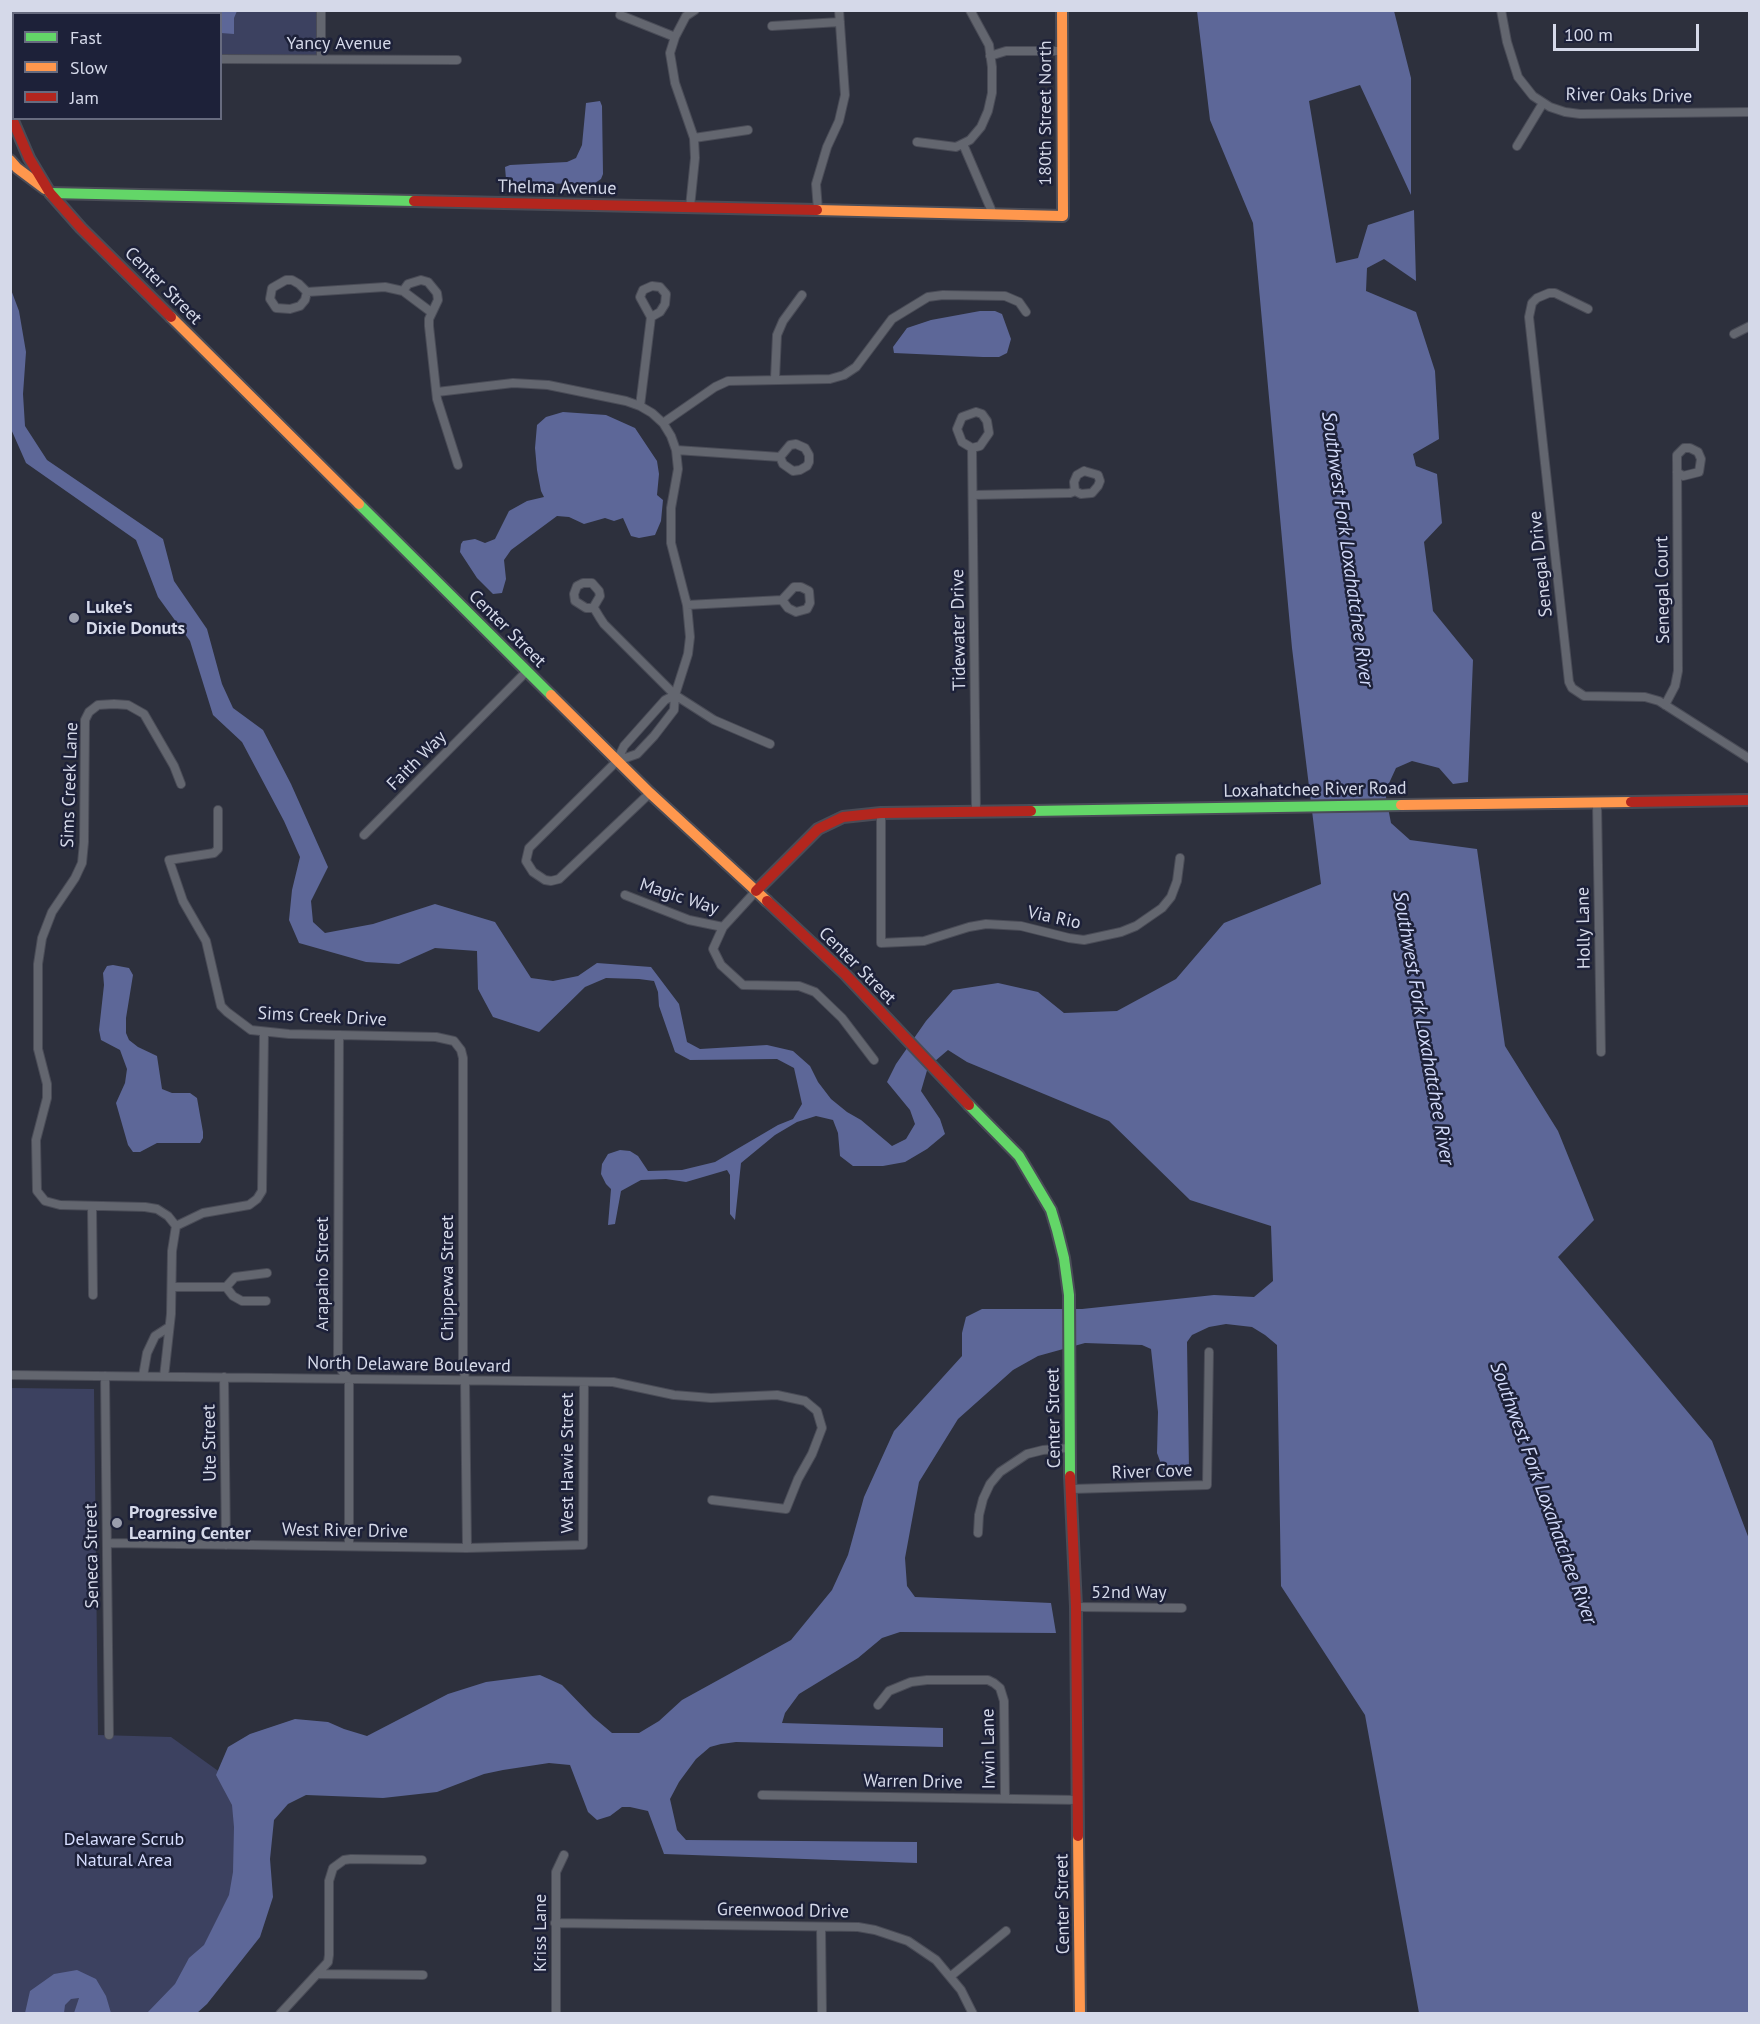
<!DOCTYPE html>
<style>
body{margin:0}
#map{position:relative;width:1760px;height:2024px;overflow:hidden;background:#2d303d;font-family:"PT Sans",sans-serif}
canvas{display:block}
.frame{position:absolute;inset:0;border:12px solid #d5d9e9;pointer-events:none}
.legend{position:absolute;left:12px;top:12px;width:210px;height:108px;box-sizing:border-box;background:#1d2139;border:2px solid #676b7f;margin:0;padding:8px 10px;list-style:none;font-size:18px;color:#d5d9e9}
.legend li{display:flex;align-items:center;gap:12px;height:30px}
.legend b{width:30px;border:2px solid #676b7f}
.scale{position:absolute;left:1553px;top:24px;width:146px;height:27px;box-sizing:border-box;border:3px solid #d5d9e9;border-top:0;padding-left:8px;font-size:18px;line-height:21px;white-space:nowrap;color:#d5d9e9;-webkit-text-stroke:4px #1d2139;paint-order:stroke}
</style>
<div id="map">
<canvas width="1760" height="2024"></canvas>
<div class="frame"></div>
<ul class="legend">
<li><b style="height:8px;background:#63d668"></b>Fast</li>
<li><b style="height:8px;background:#ff974d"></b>Slow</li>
<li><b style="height:8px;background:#b3261e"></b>Jam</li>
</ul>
<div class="scale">100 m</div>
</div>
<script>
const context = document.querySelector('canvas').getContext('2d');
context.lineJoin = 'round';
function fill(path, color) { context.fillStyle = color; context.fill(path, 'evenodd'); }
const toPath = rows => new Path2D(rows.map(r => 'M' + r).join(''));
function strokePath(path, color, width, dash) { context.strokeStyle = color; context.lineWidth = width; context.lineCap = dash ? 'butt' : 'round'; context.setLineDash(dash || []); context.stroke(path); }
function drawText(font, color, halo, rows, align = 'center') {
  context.font = font + ' "PT Sans",sans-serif'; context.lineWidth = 5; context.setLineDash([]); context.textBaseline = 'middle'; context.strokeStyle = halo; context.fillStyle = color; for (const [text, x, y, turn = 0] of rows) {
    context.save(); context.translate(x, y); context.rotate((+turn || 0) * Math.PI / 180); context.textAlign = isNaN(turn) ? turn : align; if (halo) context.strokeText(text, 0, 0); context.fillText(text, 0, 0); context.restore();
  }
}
const green = toPath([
 [11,11,318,11,318,55,221,55,220,14,14,14,13,55,11,55],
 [11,1388,94,1389,98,1735,171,1737,228,1778,239,1829,239,1892,162,2013,11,2014]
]);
const water = toPath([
 [166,10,237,11,234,18,234,34,221,33,220,14,166,13],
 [1197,11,1394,11,1411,78,1411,195,1360,85,1309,101,1336,263,1358,258,1368,225,1414,210,1416,281,1384,259,1367,268,1366,291,1416,312,1435,371,1439,439,1413,454,1416,466,1437,474,1442,523,1424,542,1433,611,1473,660,1468,782,1453,784,1439,768,1412,761,1396,768,1385,792,1391,823,1410,840,1477,849,1505,1046,1558,1131,1594,1220,1558,1257,1712,1441,1749,1539,1749,2013,1419,2013,1365,1715,1281,1586,1277,1345,1265,1335,1252,1327,1226,1324,1209,1327,1192,1335,1187,1342,1189,1470,1164,1472,1157,1453,1158,1412,1151,1349,1142,1345,1085,1343,1038,1356,1013,1370,958,1419,919,1482,905,1558,907,1586,915,1597,1051,1603,1056,1633,900,1632,882,1638,858,1658,799,1694,785,1713,782,1723,943,1728,943,1747,736,1742,721,1744,710,1747,696,1759,679,1782,670,1799,677,1830,686,1840,917,1842,917,1863,664,1854,648,1811,630,1807,622,1807,610,1816,597,1820,588,1812,570,1765,549,1763,503,1770,484,1774,437,1792,383,1798,306,1795,288,1804,274,1820,270,1859,273,1897,260,1937,207,2004,197,2013,147,2013,175,1984,189,1958,204,1945,229,1895,233,1872,234,1827,232,1805,216,1775,228,1747,250,1734,295,1719,328,1722,344,1729,367,1736,448,1694,486,1682,540,1675,562,1685,593,1717,612,1733,639,1733,659,1721,682,1700,791,1640,832,1590,848,1555,864,1497,894,1431,962,1356,962,1333,966,1317,982,1309,1082,1309,1214,1295,1254,1297,1273,1281,1271,1226,1190,1200,1109,1121,967,1062,948,1050,928,1067,921,1091,940,1119,945,1134,927,1149,905,1162,883,1166,853,1166,840,1156,838,1133,833,1120,816,1116,797,1122,775,1135,741,1163,735,1220,730,1214,730,1175,727,1170,686,1182,666,1179,641,1180,621,1191,615,1224,608,1225,611,1189,606,1184,601,1174,602,1164,608,1154,620,1150,630,1151,638,1156,648,1171,682,1170,715,1162,778,1125,793,1119,802,1104,794,1068,777,1059,690,1060,675,1052,659,1006,658,992,654,981,639,979,606,978,585,987,539,1032,493,1017,478,989,477,951,435,948,399,964,366,962,299,943,289,920,292,890,300,857,284,821,242,742,213,715,190,641,158,597,136,540,26,463,11,429,10,287,19,311,26,352,23,394,25,426,47,460,163,539,174,581,207,629,222,684,233,708,263,730,291,784,328,867,311,901,313,922,325,933,373,924,435,904,495,922,531,978,553,981,578,976,597,963,651,967,679,1004,687,1042,700,1049,767,1045,793,1051,810,1066,818,1082,831,1099,847,1112,861,1120,892,1146,906,1139,915,1124,910,1110,887,1082,896,1064,926,1021,953,990,998,983,1038,992,1064,1013,1117,1011,1176,979,1224,923,1321,884,1292,648,1253,223,1210,120],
 [600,101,602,106,603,174,601,179,595,183,540,184,510,183,506,179,505,167,510,165,567,162,576,158,582,145,586,103],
 [980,311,995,311,1002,314,1011,339,1007,353,999,357,983,357,894,353,893,347,907,328,931,320],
 [563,412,606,415,635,428,657,461,659,474,657,495,663,500,661,521,655,535,639,538,631,536,623,518,614,521,605,518,584,524,569,517,557,516,511,550,504,560,506,579,502,593,493,594,477,578,460,552,461,544,463,541,475,539,485,543,495,539,509,511,527,501,544,497,541,491,537,470,535,448,537,425,546,417],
 [113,965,129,968,133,975,126,1018,126,1033,129,1040,138,1047,157,1056,162,1089,172,1093,190,1093,197,1098,203,1132,203,1138,200,1143,157,1143,140,1152,133,1152,128,1145,116,1103,125,1083,127,1069,120,1050,101,1040,99,1030,104,985,103,973,107,966],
 [77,1970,96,1979,106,1996,111,2013,74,2013,79,1998,71,1999,65,2005,64,2013,25,2013,30,1991,54,1974]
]);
const street = toPath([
 [321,10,321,58],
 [1501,10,1507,42,1518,77,1533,96,1550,107,1565,112,1580,114,1750,112],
 [620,15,675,37],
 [772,26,840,22],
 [990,56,1006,51,1062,51],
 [10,59,14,59],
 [220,59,457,60],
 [694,138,748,130],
 [917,142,956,147,970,140,981,127,988,111,992,93,992,67,989,45,970,10],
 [963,144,993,214],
 [1517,146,1543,103],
 [690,207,695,158,694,138,675,83,670,53,675,37,686,16,695,10],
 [818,210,816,184,827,147,839,121,845,95,839,10],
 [403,291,408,284,421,280,428,282,437,293,438,300,429,319,429,326,437,399,458,465],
 [307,292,299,284,292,280,286,280,272,288,270,299,276,308,290,309,300,306,305,300,307,292,385,287,403,291,431,312],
 [1588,309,1555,293,1549,293,1537,298,1532,303,1529,317,1569,682,1572,688,1584,696,1645,697,1659,701,1750,759],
 [1734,334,1750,326],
 [775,379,777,335,783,321,802,295],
 [437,392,513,383,548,385,626,401,640,406,652,413,663,423,671,436,676,450,678,469,671,508,671,543,687,605,690,637,688,654,675,695,674,710,654,736,637,754,617,761],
 [640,406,651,317,640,297,643,290,652,286,660,287,666,294,665,304,660,312,651,317],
 [976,412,982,414,987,421,989,433,980,446,972,448,962,442,957,429,962,417,976,412],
 [663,423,715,387,728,381,830,379,844,375,856,367,892,319,928,297,943,295,1005,296,1019,302,1026,312],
 [972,448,976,812],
 [676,450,780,457,783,464,793,471,800,470,807,466,809,462,809,455,805,448,796,444,790,445,780,457],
 [1084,471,1098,475,1100,481,1098,486,1092,493,1081,494,1075,491,1074,482,1077,475,1084,471],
 [973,495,1070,493,1075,491],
 [687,605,782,600,788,608,796,612,807,609,810,603,809,591,801,587,794,587,782,600],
 [594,608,586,608,575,601,574,594,577,586,583,583,592,583,599,591,600,596,593,608,594,608,600,618,604,624,675,695,714,720,770,744],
 [1665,705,1675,686,1678,671,1677,455,1684,448,1690,448,1698,452,1701,459,1699,472,1683,476,1677,472],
 [650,793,559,879,551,881,545,880,533,872,526,861,529,848,617,761,624,746,665,700,675,695],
 [1597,803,1601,1052],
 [218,810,218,849,214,853,169,860,183,901,206,941,221,1006,227,1012,251,1030,289,1034,436,1037,454,1041,461,1050,463,1058,463,1361,465,1380,467,1548],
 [881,813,881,943,924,941,969,927,986,924,1021,926,1069,938,1084,940,1121,932,1136,926,1162,908,1171,897,1177,881,1180,858],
 [364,835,526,672],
 [756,891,723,927,713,949,721,965,743,985,799,986,815,992,842,1018,874,1060],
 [625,895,689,920,723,927],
 [339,1035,338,1359,342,1371,349,1379,349,1546],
 [92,1206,93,1295],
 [176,1226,168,1216,157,1209,145,1207,60,1205,45,1201,37,1191,36,1140,47,1098,47,1084,38,1049,38,964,42,938,52,912,75,878,82,863,84,842,85,720,89,712,98,705,114,704,128,705,144,714,174,766,181,784],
 [176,1226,203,1213,249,1205,257,1199,262,1191,264,1032],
 [172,1287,226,1287,235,1277,267,1273],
 [226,1287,233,1296,242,1301,266,1301],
 [10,1375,613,1382,674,1395,711,1398,777,1395,805,1401,817,1411,822,1428,812,1454,798,1479,786,1509,712,1500],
 [105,1376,109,1735],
 [143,1376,147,1353,155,1336,169,1327],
 [164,1377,171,1314,172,1251,176,1226],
 [224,1377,226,1545],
 [1072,1489,1207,1485,1209,1352],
 [978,1533,979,1515,983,1499,990,1484,1000,1472,1027,1454,1043,1450,1069,1448],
 [107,1543,467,1548,583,1545,584,1382],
 [1076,1607,1182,1608],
 [878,1705,889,1691,911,1682,927,1680,988,1680,994,1683,1000,1688,1004,1701,1005,1799],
 [762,1795,1078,1800],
 [555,1923,858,1927,875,1930,908,1941,936,1960,961,1990,973,2014],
 [821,1927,822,2014],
 [319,1974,423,1975],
 [951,1976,1006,1931],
 [280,2014,328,1962,329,1955,329,1881,333,1868,344,1860,351,1859,422,1860],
 [556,2014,556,1872,564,1855]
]);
const fast = toPath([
 [50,193,414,201],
 [359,504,551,695],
 [1031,811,1401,805],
 [969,1105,1019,1156,1051,1210,1057,1230,1064,1258,1069,1295,1070,1476]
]);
const slow = toPath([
 [10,160,17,168,45,189],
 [817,210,1063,216,1062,10],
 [171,317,359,504],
 [551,695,650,793,767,901],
 [1401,805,1631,802],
 [1078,1836,1080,2014]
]);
const jam = toPath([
 [10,114,29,158,50,193,81,228,171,317],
 [414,201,817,210],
 [1631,802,1750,800],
 [756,891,818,829,843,817,881,813,1031,811],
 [767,901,845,974,969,1105],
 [1070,1476,1076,1607,1078,1836]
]);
const markers = [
 [74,618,6,"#9a9ead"],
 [117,1523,6,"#9a9ead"]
];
const streetNames = [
 ["Yancy Avenue",339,44],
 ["River Oaks Drive",1629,96,1],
 ["180th Street North",1046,113,-90],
 ["Thelma Avenue",557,188,1],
 ["Center Street",163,286,45],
 ["Senegal Drive",1541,564,-96],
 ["Senegal Court",1663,590,-91],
 ["Center Street",507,629,45],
 ["Tidewater Drive",959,630,-91],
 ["Faith Way",417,761,-45],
 ["Sims Creek Lane",70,785,-88],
 ["Loxahatchee River Road",1315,790,-1],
 ["Magic Way",679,897,18],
 ["Via Rio",1054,918,12],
 ["Holly Lane",1584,928,-91],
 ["Center Street",857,966,45],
 ["Sims Creek Drive",322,1017,3],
 ["Arapaho Street",323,1274,-90],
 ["Chippewa Street",448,1278,-90],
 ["North Delaware Boulevard",409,1365,1],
 ["Center Street",1054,1418,-91],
 ["Ute Street",210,1443,-91],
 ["West Hawie Street",568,1463,-90],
 ["River Cove",1152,1472,-2],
 ["West River Drive",345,1531,1],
 ["Seneca Street",92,1556,-91],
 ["52nd Way",1129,1593],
 ["Irwin Lane",989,1749,-91],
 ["Warren Drive",913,1782,1],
 ["Center Street",1063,1904,-91],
 ["Greenwood Drive",783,1911,1],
 ["Kriss Lane",541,1933,-90]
];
const poiNames = [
 ["Luke's",86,608],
 ["Dixie Donuts",86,629],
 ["Progressive",129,1513],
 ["Learning Center",129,1534]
];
const parkNames = [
 ["Delaware Scrub",124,1840],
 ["Natural Area",124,1861]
];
const waterNames = [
 ["Southwest Fork Loxahatchee River",1347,549,82],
 ["Southwest Fork Loxahatchee River",1423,1028,80],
 ["Southwest Fork Loxahatchee River",1543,1493,70]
];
fill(green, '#3c4160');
fill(water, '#5d6798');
strokePath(street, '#4a4c57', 10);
strokePath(fast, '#4a4c57', 14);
strokePath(slow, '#4a4c57', 14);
strokePath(jam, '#4a4c57', 14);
strokePath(street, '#63666f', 8);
strokePath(fast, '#63d668', 10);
strokePath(slow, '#ff974d', 10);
strokePath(jam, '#b3261e', 10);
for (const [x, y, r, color] of markers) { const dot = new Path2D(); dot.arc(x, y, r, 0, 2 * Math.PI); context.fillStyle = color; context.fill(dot); strokePath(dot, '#1d2139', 2); }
drawText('18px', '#d5d9e9', '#1d2139', streetNames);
drawText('bold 18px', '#d5d9e9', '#1d2139', poiNames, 'left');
drawText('18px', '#d7deff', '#1d2139', parkNames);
drawText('italic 20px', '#d3dbfb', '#1d2139', waterNames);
</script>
